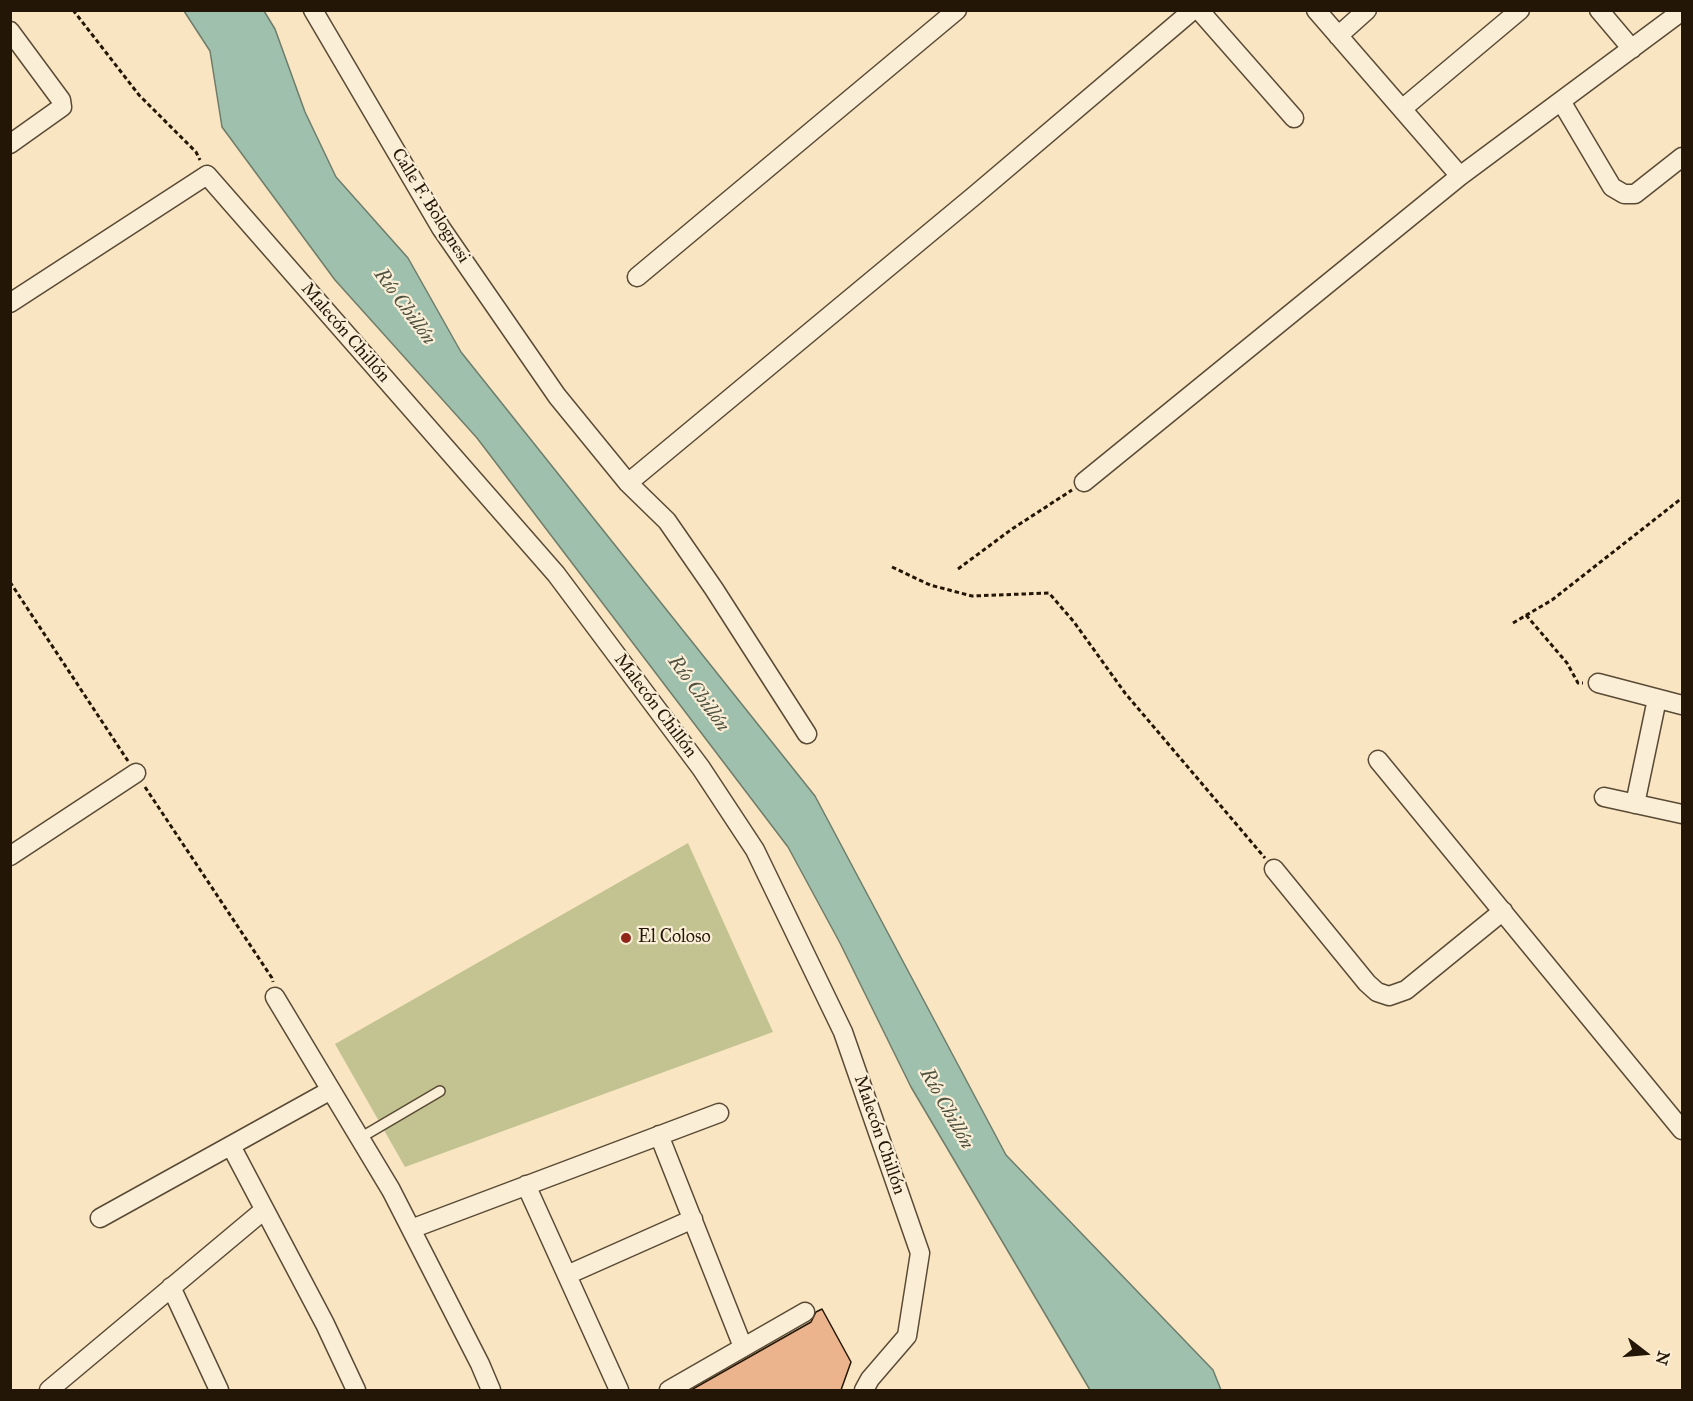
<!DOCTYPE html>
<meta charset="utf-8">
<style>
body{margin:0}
#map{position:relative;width:1693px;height:1401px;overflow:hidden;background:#f9e5c2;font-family:"IM FELL Great Primer",serif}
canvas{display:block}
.frame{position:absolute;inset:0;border:12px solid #241606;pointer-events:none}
.north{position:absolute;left:1615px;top:1323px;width:60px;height:60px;-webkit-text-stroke:4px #fbeed7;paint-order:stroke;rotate:106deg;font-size:16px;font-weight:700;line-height:24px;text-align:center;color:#241606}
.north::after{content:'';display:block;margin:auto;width:21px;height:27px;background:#241606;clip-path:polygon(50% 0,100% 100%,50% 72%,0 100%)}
</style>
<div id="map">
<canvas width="1693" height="1401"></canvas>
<div class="frame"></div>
<div class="north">N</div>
</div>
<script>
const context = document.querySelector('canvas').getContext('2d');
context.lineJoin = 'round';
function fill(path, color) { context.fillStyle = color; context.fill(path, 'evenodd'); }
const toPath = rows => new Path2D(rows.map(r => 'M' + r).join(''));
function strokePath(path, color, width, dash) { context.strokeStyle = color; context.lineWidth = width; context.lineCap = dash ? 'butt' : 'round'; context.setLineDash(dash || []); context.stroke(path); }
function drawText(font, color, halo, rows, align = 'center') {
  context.font = font + ' "IM FELL Great Primer",serif'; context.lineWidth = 4.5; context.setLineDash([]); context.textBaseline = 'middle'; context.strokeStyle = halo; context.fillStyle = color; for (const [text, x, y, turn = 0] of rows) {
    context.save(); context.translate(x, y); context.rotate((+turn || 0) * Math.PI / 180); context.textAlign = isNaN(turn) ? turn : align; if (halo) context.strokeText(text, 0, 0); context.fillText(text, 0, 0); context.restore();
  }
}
const green = toPath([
 [688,843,773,1032,405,1167,335,1044]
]);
const water = toPath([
 [184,11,264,11,275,29,305,112,336,177,408,258,461,352,815,796,1006,1155,1213,1370,1221,1390,1090,1390,911,1087,840,943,788,847,477,438,335,280,222,127,210,51,184,11]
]);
const building = toPath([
 [822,1309,851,1362,841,1390,691,1390,811,1322,816,1312,822,1309]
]);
const path = toPath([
 [73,10,139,95,196,152,200,160],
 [892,567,930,585,972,596,1049,593,1074,622,1125,693,1265,858],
 [958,569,1012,529,1072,490],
 [10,582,128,761],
 [1526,615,1567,663,1578,683,1583,683],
 [1513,623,1552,600,1682,498],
 [145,787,272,978,273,982]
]);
const service = toPath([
 [360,1138,440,1091]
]);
const minor = toPath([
 [313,10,441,228,557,396,628,483,667,521,714,589,807,734],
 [1199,10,1294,118],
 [1316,10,1460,176],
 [1599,10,1632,49],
 [10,31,61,100,62,107,10,144],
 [1338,36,1367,10],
 [1561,101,1612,187,1624,194,1635,194,1682,157],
 [1402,109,1520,10],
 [637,277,957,10],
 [10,303,207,175,556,574,701,768,755,850,843,1032,920,1253,907,1336,870,1379,864,1390],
 [1084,482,1460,176,1682,11],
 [628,483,974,196,1193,10],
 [1598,683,1682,705],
 [1378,760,1682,1130],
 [1604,797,1682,814],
 [1635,804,1657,699],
 [10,856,136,773],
 [1274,869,1367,983,1377,992,1389,996,1406,990,1503,911],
 [275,997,391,1190,480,1364,491,1390],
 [659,1135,743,1347],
 [231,1146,325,1324,356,1390],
 [526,1185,619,1390],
 [100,1218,331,1090],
 [411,1229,719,1113],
 [567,1275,693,1219],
 [171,1287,219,1390],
 [49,1390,264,1210],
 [669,1390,805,1312]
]);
const markers = [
 [626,938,6,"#8f2418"]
];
const streetNames = [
 ["Calle F. Bolognesi",430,206,58],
 ["Malecón Chillón",345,333,49],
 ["Malecón Chillón",655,706,53],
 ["Malecón Chillón",879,1135,71]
];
const poiNames = [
 ["El Coloso",638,938]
];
const waterNames = [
 ["Río Chillón",404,307,54],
 ["Río Chillón",698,694,54],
 ["Río Chillón",946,1109,61]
];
fill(green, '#c2c390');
fill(water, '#9fc0ad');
strokePath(water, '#6e7c6a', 1.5);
fill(building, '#ebb48d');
strokePath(building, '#241606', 1.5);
strokePath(service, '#594a35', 12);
strokePath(minor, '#594a35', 21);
strokePath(path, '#241606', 3, [4.5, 3]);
strokePath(service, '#fbeed7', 9);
strokePath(minor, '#fbeed7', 18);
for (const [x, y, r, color] of markers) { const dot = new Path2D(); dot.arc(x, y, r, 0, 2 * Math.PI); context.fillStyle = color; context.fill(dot); strokePath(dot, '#fbeed7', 2); }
drawText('18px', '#241606', '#fbeed7', streetNames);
drawText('18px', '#241606', '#fbeed7', poiNames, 'left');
drawText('italic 20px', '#4f5240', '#fbeed7', waterNames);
</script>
